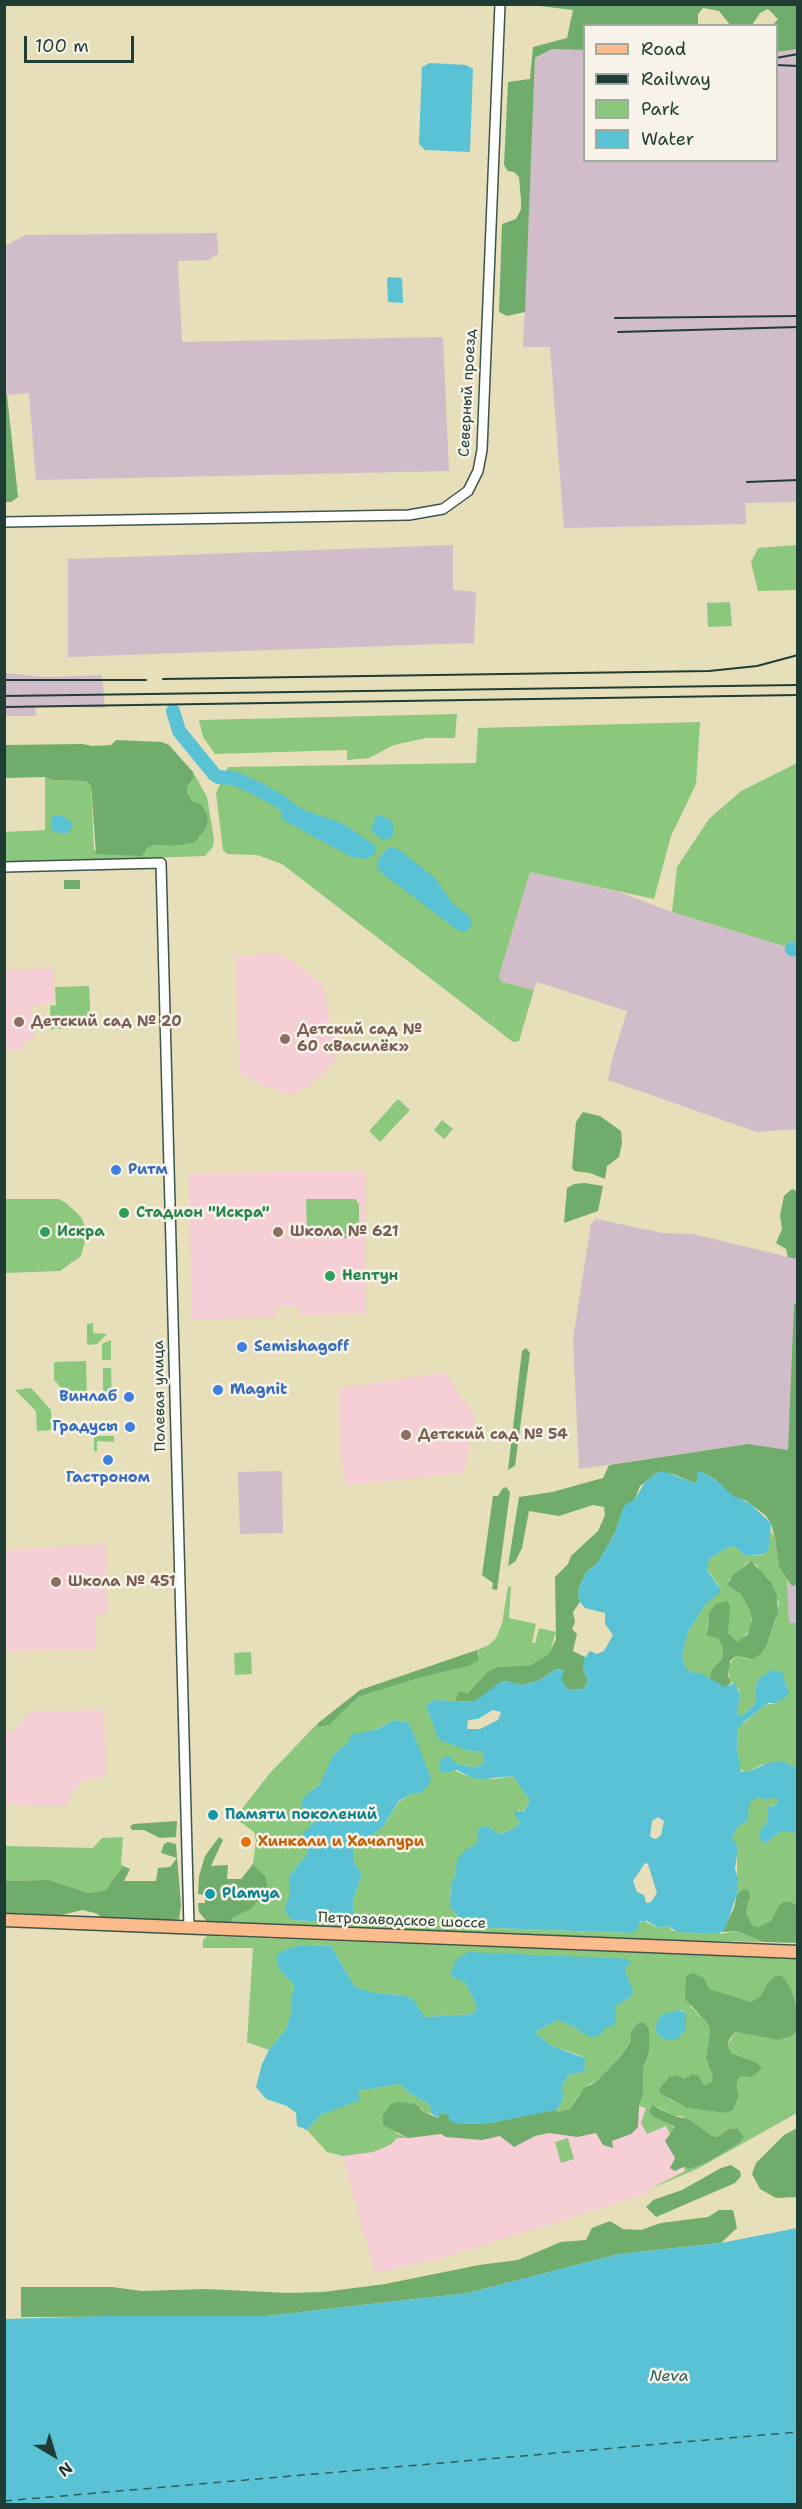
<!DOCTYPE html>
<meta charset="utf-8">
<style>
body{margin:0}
#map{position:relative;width:802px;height:2509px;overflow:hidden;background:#e7dfb9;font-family:"Shantell Sans",sans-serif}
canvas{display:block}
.frame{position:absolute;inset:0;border:6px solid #1f3d34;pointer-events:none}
.legend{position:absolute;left:583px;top:24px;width:195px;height:138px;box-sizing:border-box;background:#f7f3e8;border:2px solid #a1aaa0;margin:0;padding:8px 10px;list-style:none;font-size:18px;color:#1f3d34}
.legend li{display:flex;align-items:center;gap:12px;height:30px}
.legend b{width:30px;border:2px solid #a1aaa0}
.north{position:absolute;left:24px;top:2425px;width:60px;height:60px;-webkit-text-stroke:4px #f7f3e8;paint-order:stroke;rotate:142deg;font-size:16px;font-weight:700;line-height:24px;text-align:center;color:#1f3d34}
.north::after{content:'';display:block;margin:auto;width:21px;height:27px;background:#1f3d34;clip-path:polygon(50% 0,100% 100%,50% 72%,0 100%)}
.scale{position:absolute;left:24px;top:36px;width:110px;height:27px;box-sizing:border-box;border:3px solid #1f3d34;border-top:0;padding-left:8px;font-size:18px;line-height:21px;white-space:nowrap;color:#1f3d34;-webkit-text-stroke:4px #f7f3e8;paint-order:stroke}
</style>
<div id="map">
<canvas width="802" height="2509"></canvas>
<div class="frame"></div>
<ul class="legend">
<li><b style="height:8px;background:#fbbb8c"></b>Road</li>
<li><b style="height:8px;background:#1f3d34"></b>Railway</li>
<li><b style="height:16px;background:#8bc77d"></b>Park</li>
<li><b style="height:16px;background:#59c2d5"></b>Water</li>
</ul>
<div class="north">N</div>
<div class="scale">100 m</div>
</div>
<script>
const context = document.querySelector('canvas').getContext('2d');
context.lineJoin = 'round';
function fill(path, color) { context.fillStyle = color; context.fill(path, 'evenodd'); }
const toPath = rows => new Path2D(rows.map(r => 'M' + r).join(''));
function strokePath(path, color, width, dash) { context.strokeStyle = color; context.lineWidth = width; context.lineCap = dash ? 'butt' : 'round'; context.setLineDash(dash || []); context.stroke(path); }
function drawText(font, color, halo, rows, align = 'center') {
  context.font = font + ' "Shantell Sans",sans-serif'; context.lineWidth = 5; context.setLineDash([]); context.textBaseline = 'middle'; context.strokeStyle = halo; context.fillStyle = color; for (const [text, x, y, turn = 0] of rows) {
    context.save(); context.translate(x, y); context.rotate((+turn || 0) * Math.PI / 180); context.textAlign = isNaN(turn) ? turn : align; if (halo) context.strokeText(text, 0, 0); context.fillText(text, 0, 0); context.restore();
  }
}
const built = toPath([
 [274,953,290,959,323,985,337,1060,306,1088,291,1095,262,1085,240,1074,235,957],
 [53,968,54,1003,32,1006,34,1038,24,1043,22,1049,5,1049,5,970],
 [365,1171,365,1313,300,1316,299,1308,275,1308,275,1317,192,1320,189,1173],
 [445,1373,475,1417,464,1473,346,1485,341,1454,339,1388],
 [106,1544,107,1613,96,1615,96,1649,5,1651,5,1550],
 [104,1710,106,1777,84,1780,72,1792,65,1806,5,1804,5,1731,14,1731,30,1712],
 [646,2107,647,2133,666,2125,685,2171,650,2188,647,2193,607,2206,449,2256,375,2273,343,2156,397,2138,558,2112]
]);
const industrial = toPath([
 [552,49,584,50,584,160,776,160,777,52,797,49,797,502,745,503,746,524,564,528,550,347,523,347,535,59],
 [217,233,218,254,208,260,178,261,182,342,443,337,449,471,36,480,29,393,5,395,5,246,25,235],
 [453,545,453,590,476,592,474,643,68,657,68,559],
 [5,673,45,677,102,675,105,708,38,706,35,708,36,716,5,716],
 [530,872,619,892,672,912,797,950,797,1129,757,1132,608,1080,612,1060,627,1011,537,982,534,990,502,982,499,976,501,969],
 [596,1219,663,1233,693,1234,797,1259,797,1623,789,1623,787,1579,748,1444,579,1469,573,1339,591,1224],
 [282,1471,283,1533,240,1534,238,1472]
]);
const green = toPath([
 [797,545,796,590,758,591,751,562,758,548],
 [730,602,732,626,708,627,707,603],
 [457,714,455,738,426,738,394,745,369,758,347,760,347,750,215,754,203,737,199,720],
 [700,722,696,784,671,836,654,899,530,872,499,976,502,982,534,990,519,1041,513,1042,282,864,257,855,227,854,223,850,216,793,228,767,476,763,478,728],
 [797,763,797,950,672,912,677,867,709,819,741,791],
 [193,772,207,797,214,839,213,847,205,856,5,863,4,832,45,830,45,777,52,780,85,781,91,785,94,850,146,849,153,845,175,846,194,843,199,835,192,801,187,793,188,785,194,778],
 [89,986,91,1027,51,1029,50,1006,56,1005,55,987],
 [398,1099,410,1110,380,1142,369,1131],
 [442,1120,453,1129,444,1139,434,1130],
 [4,1199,59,1199,66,1203,81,1217,85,1226,86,1237,81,1256,60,1271,5,1273],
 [306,1199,355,1199,359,1204,359,1238,307,1238],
 [93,1323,93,1333,107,1334,97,1344,89,1345,87,1343,87,1324],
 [111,1340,111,1360,102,1360,102,1344],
 [86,1361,87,1401,75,1402,54,1380,54,1362],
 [103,1368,111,1368,112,1402,103,1402],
 [31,1388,51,1410,52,1430,37,1431,36,1411,15,1390],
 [94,1436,114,1436,114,1442,97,1441,97,1451,94,1451],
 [771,1531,775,1538,779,1567,787,1579,789,1623,797,1623,797,1768,782,1761,761,1765,745,1773,740,1768,737,1747,738,1728,765,1705,776,1703,788,1689,784,1678,759,1679,756,1686,755,1704,742,1716,737,1715,740,1695,738,1688,729,1680,729,1665,736,1656,748,1659,761,1654,766,1647,776,1619,779,1603,769,1579,760,1572,757,1565,748,1562,728,1581,741,1594,752,1615,750,1630,740,1641,737,1642,728,1632,728,1619,709,1613,707,1629,721,1641,723,1648,722,1659,712,1669,711,1681,700,1673,690,1672,685,1668,682,1655,683,1643,685,1637,705,1605,719,1591,719,1586,707,1569,709,1559,731,1546,737,1548,745,1556,763,1555,768,1544],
 [508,1586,511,1587,509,1618,536,1624,532,1643,535,1643,539,1628,556,1632,549,1655,531,1665,497,1667,487,1672,468,1693,459,1693,455,1701,433,1700,426,1706,439,1739,473,1752,481,1751,484,1754,484,1763,480,1766,471,1767,455,1763,453,1770,472,1778,495,1779,513,1776,530,1801,523,1811,518,1810,520,1823,514,1828,499,1834,487,1826,478,1838,477,1843,470,1848,455,1868,456,1874,451,1883,450,1905,459,1920,465,1925,492,1928,627,1933,639,1927,639,1922,644,1921,659,1928,668,1926,673,1931,719,1934,737,1931,763,1942,568,1938,231,1924,232,1918,251,1909,265,1876,253,1864,256,1840,254,1832,235,1818,270,1773,317,1724,319,1727,329,1725,358,1697,422,1677,469,1666,479,1654,477,1650,489,1645,496,1638,502,1624],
 [395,1720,407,1722,431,1778,421,1793,411,1794,399,1802,383,1827,353,1849,353,1860,362,1874,353,1900,354,1914,350,1921,344,1923,292,1920,285,1905,289,1898,289,1876,308,1853,306,1845,300,1840,314,1823,310,1811,313,1789,320,1784,324,1777,333,1755,348,1742],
 [251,1652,252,1674,235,1675,234,1653],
 [758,1797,767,1800,775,1796,778,1800,776,1805,772,1805,768,1813,768,1819,759,1833,759,1837,765,1844,781,1831,797,1833,797,1906,792,1902,778,1907,772,1921,758,1927,752,1925,748,1920,746,1913,749,1902,744,1889,737,1894,737,1856,732,1838,736,1829,748,1820,748,1803],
 [123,1837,121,1864,123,1866,106,1890,89,1893,49,1880,5,1881,5,1846,93,1848,102,1838],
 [207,1936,797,1959,797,2009,775,1976,769,1981,760,1996,751,2002,708,1989,704,1978,690,2006,708,2024,710,2031,706,2058,713,2077,711,2082,704,2085,700,2081,669,2077,659,2089,669,2099,687,2108,725,2113,738,2089,737,2082,741,2076,741,2058,731,2053,728,2045,735,2032,778,2040,790,2037,797,2031,797,2113,697,2169,650,2189,685,2171,684,2167,692,2169,738,2144,737,2128,729,2129,717,2137,712,2136,681,2116,674,2116,658,2107,649,2111,675,2128,670,2134,666,2126,647,2134,641,2123,646,2108,639,2106,643,2068,649,2052,649,2030,645,2023,638,2023,631,2031,630,2041,621,2056,596,2082,589,2084,578,2096,570,2109,558,2112,556,2110,561,2103,561,2089,568,2075,585,2071,582,2056,550,2045,535,2032,558,2020,576,2028,581,2033,616,2024,616,2006,632,1996,633,1990,626,1975,626,1967,465,1982,477,2006,473,2014,424,2017,413,1999,402,1995,376,1993,355,1987,331,1946,301,1945,284,1950,279,1969,294,1985,292,1994,292,2010,286,2029,269,2050,247,2042,253,1948,203,1948,203,1940],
 [678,2010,684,2011,673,2040,664,2040,655,2031,659,2018],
 [400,2084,409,2093,429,2104,432,2114,424,2112,421,2108,395,2133,408,2138,397,2138,390,2145,373,2152,343,2156,327,2152,307,2130,321,2115,359,2100,358,2091],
 [568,2138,574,2159,561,2163,555,2142]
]);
const forest = toPath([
 [531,5,797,5,797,49,777,52,776,26,773,25,778,19,768,9,760,13,752,25,731,26,719,11,703,8,698,14,698,25,584,26,584,50,552,49,535,58,525,312,507,316,499,312,502,224,516,219,521,209,521,200,519,177,514,172,508,171,504,165,508,82,530,79,533,47,567,38,573,10],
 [4,395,7,395,18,497,11,502,5,502],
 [116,740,162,742,169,745,193,772,194,778,188,785,187,793,192,801,202,805,208,818,206,828,194,843,175,846,153,845,146,849,142,856,96,854,91,785,85,781,52,780,45,777,5,778,5,745,83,744,92,746,111,745],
 [64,880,80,880,80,889,64,889],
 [583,1112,600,1116,621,1131,622,1143,619,1157,607,1166,605,1179,590,1173,574,1171,572,1168,576,1122],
 [585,1183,603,1186,598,1211,564,1223,567,1188,574,1184],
 [792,1189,797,1191,797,1259,788,1257,786,1249,776,1243,782,1229,780,1215,784,1196],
 [797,1302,797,1585,792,1586,779,1567,775,1538,771,1523,765,1515,745,1500,733,1497,716,1480,702,1472,698,1473,697,1481,695,1483,673,1474,658,1472,640,1486,635,1499,624,1507,615,1533,597,1564,586,1572,579,1588,578,1596,580,1602,573,1612,575,1622,572,1629,577,1634,573,1651,585,1657,583,1669,588,1680,587,1684,582,1689,569,1690,560,1680,563,1670,556,1669,538,1681,522,1685,504,1681,474,1702,455,1701,459,1692,468,1693,487,1672,497,1667,531,1665,549,1654,556,1639,555,1577,568,1564,571,1556,598,1531,605,1515,604,1507,593,1505,559,1516,529,1511,522,1548,515,1562,508,1566,519,1497,552,1492,603,1478,609,1465,748,1444,788,1450,794,1305],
 [526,1348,530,1353,515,1466,508,1470,522,1351],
 [506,1487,510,1492,497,1590,492,1589,493,1583,482,1575,493,1496,498,1496,502,1489],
 [751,1561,771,1582,777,1596,778,1612,766,1647,761,1654,752,1659,736,1656,730,1661,728,1676,731,1683,725,1688,711,1681,710,1676,712,1669,722,1659,723,1648,718,1638,707,1636,709,1613,716,1604,727,1601,730,1607,728,1632,737,1642,748,1634,752,1619,750,1611,741,1594,727,1585,733,1575],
 [477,1650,479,1660,469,1666,422,1677,358,1697,329,1725,319,1727,317,1724,360,1690],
 [177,1821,176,1837,160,1838,144,1830,132,1830,130,1827,133,1824],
 [219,1837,223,1840,211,1866,228,1865,227,1879,241,1879,253,1864,265,1876,268,1887,251,1909,232,1918,231,1924,208,1923,199,1912,198,1903,205,1903,205,1895,198,1894,199,1876,205,1856],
 [168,1842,176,1844,181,1905,179,1919,162,1921,104,1918,95,1913,82,1910,62,1915,5,1913,5,1881,49,1880,89,1893,106,1890,123,1866,130,1869,124,1881,156,1881,158,1868,170,1867,177,1858,161,1853,164,1844],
 [744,1889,749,1891,750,1896,746,1913,752,1925,758,1927,771,1921,778,1907,783,1902,792,1902,797,1906,797,1943,763,1942,737,1931,722,1932,734,1908,737,1894],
 [693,1973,704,1978,709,1989,751,2002,760,1996,769,1981,775,1976,782,1976,791,1989,797,2009,797,2031,790,2037,778,2040,735,2032,729,2040,728,2045,731,2053,757,2063,762,2069,751,2077,741,2076,737,2082,738,2097,733,2110,725,2113,687,2108,661,2094,659,2089,669,2077,676,2075,685,2079,692,2074,698,2076,704,2085,711,2082,713,2077,706,2058,710,2031,708,2024,685,1999,686,1976],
 [638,2023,645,2023,649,2029,649,2052,643,2068,643,2092,639,2106,638,2127,631,2134,612,2141,613,2148,603,2145,596,2133,577,2137,549,2133,535,2136,514,2147,500,2136,482,2140,446,2137,441,2134,408,2138,383,2125,383,2115,391,2104,399,2102,415,2104,424,2112,438,2118,439,2113,447,2114,460,2124,491,2123,531,2114,556,2110,558,2112,570,2109,584,2088,596,2082,621,2056,630,2042,631,2031],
 [652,2105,674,2116,688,2119,712,2136,717,2137,729,2129,737,2128,744,2137,738,2144,707,2162,691,2169,683,2167,675,2171,670,2168,675,2158,665,2141,675,2127,653,2116,649,2111],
 [797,2128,797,2197,776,2198,760,2189,752,2174,756,2163,784,2135],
 [731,2165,740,2171,741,2176,735,2183,656,2217,646,2207,653,2200,682,2190,721,2168],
 [719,2210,733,2210,737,2228,721,2243,619,2254,468,2293,266,2316,21,2317,21,2287,112,2287,142,2291,205,2289,287,2293,323,2292,385,2284,479,2265,518,2260,561,2242,586,2240,592,2228,610,2221,623,2229,641,2230,661,2223,708,2217]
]);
const water = toPath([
 [430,63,466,65,473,69,470,152,425,150,419,144,422,67],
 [389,277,402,278,403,303,388,302,387,279],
 [285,799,309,812,342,823,370,842,376,847,375,854,367,859,352,857,283,820,280,801],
 [377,814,392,821,394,834,391,838,383,840,371,831],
 [56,815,62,815,73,824,69,833,60,834,51,829,52,817],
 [390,847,398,849,435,878,452,903,469,916,472,924,468,930,464,932,459,931,383,874,377,867,378,861,382,854],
 [663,1471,695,1483,697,1481,698,1472,702,1472,716,1480,733,1496,740,1498,750,1504,771,1523,769,1549,765,1554,745,1556,737,1548,731,1546,709,1559,707,1570,719,1587,720,1592,705,1605,688,1632,682,1655,685,1667,690,1672,700,1673,725,1687,735,1683,740,1695,737,1715,742,1716,755,1704,756,1686,759,1679,771,1670,782,1672,789,1693,787,1696,776,1703,768,1703,744,1722,738,1729,737,1747,741,1772,750,1771,768,1763,782,1761,797,1768,797,1833,781,1831,765,1844,759,1837,759,1833,768,1819,768,1807,776,1805,778,1800,775,1797,766,1800,758,1797,749,1803,748,1820,736,1829,732,1838,738,1848,735,1868,738,1880,737,1894,725,1929,719,1934,677,1932,668,1926,659,1928,647,1921,640,1921,638,1929,631,1933,492,1928,463,1924,450,1906,451,1883,456,1874,455,1868,458,1859,463,1852,477,1843,477,1831,481,1827,487,1826,500,1834,514,1828,520,1823,514,1813,515,1811,524,1811,530,1801,513,1776,485,1779,472,1778,457,1770,442,1773,439,1768,440,1761,444,1757,449,1756,455,1763,471,1767,480,1766,484,1763,484,1754,481,1751,473,1752,439,1740,426,1706,433,1700,474,1702,499,1683,507,1681,523,1685,538,1681,556,1669,564,1671,561,1680,569,1690,582,1689,587,1684,588,1680,583,1669,584,1659,590,1651,597,1654,604,1651,613,1635,605,1624,605,1613,585,1608,580,1602,578,1596,579,1588,586,1572,597,1564,615,1533,624,1506,635,1499,645,1482,658,1472],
 [493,1710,501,1712,498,1720,480,1729,467,1729,468,1720,478,1719],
 [658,1817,664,1821,661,1835,656,1839,652,1838,650,1836,652,1821],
 [645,1863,648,1864,657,1893,651,1902,646,1903,644,1895,637,1892,633,1881],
 [395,1720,407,1722,412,1730,431,1778,430,1783,421,1793,411,1794,399,1801,383,1827,353,1849,353,1860,362,1874,353,1900,354,1914,350,1921,344,1923,292,1920,285,1912,285,1905,289,1898,289,1876,308,1853,306,1845,299,1837,314,1823,310,1811,301,1807,303,1798,320,1784,333,1755,348,1742,353,1732,356,1734,377,1729],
 [301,1945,331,1946,355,1987,376,1993,402,1995,413,1999,425,2017,473,2014,477,2006,465,1982,450,1976,455,1961,468,1952,629,1959,631,1963,626,1967,626,1974,633,1990,632,1996,616,2006,616,2024,605,2028,602,2034,590,2038,586,2033,581,2033,576,2028,558,2020,535,2032,550,2045,587,2059,584,2063,585,2071,568,2075,561,2089,564,2093,561,2103,556,2110,491,2123,460,2124,451,2122,447,2114,439,2113,438,2118,432,2114,429,2104,409,2093,400,2084,358,2091,360,2100,321,2115,307,2130,297,2126,296,2113,287,2106,266,2099,256,2087,262,2064,269,2050,286,2029,292,2010,292,1994,294,1985,279,1969,276,1956,284,1950],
 [678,2010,686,2013,686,2029,676,2040,664,2040,655,2031,657,2022,661,2015],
 [797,2228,797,2504,5,2504,5,2319,108,2316,266,2316,468,2293,619,2254,721,2243]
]);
const river = toPath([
 [173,711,179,731,214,774,218,777,234,778,252,786,280,801,292,812],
 [792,949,798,950]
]);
const ferry = toPath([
 [4,2501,798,2432]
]);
const minor = toPath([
 [4,522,409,515,443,509,468,491,478,471,482,450,500,4],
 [4,867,161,863,189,1927]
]);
const major = toPath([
 [4,1920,798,1952]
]);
const rail = toPath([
 [776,58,798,54],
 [776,65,798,66],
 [615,318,798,316],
 [618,332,798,327],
 [747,482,798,480],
 [163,679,709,671,757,666,798,655],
 [4,680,146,680],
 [4,696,798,685],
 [4,707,798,695]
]);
const markers = [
 [19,1022,6,"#8d6e63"],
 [285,1039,6,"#8d6e63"],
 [116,1170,6,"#3f7fe0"],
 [124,1213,6,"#2e9e5b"],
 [45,1232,6,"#2e9e5b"],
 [278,1232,6,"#8d6e63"],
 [330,1276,6,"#2e9e5b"],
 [242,1347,6,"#3f7fe0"],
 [218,1390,6,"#3f7fe0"],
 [129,1397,6,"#3f7fe0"],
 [130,1427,6,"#3f7fe0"],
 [406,1435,6,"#8d6e63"],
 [108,1460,6,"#3f7fe0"],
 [56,1582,6,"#8d6e63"],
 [213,1815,6,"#0f9aa8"],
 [246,1842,6,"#e8710a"],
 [210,1894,6,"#0f9aa8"]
];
const streetNames = [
 ["Северный проезд",468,393,-87],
 ["Полевая улица",160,1396,-91],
 ["Петрозаводское шоссе",402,1921,2]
];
const educationNames = [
 ["Детский сад № 20",31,1022],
 ["Детский сад №",297,1030],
 ["60 «Василёк»",297,1047],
 ["Школа № 621",290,1232],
 ["Детский сад № 54",418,1435],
 ["Школа № 451",68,1582]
];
const shopNames = [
 ["Ритм",128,1170],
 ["Semishagoff",254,1347],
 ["Magnit",230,1390],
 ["Винлаб",117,1397,"right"],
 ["Градусы",118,1427,"right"],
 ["Гастроном",108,1478,"center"]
];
const leisureNames = [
 ["Стадион \"Искра\"",136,1213],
 ["Искра",57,1232],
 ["Нептун",342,1276]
];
const cultureNames = [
 ["Памяти поколений",225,1815],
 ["Plamya",222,1894]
];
const foodNames = [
 ["Хинкали и Хачапури",258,1842]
];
const waterNames = [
 ["Neva",669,2377]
];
fill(built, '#f6cfd6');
fill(industrial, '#d1bdc9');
fill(green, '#8bc77d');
fill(forest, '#70ac6c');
fill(water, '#59c2d5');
strokePath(river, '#59c2d5', 14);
strokePath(ferry, '#2e5e5c', 1.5, [8, 6]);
strokePath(minor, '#3d5548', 12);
strokePath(major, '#3d5548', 15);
strokePath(minor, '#fff', 9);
strokePath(major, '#fbbb8c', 12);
strokePath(rail, '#1f3d34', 2);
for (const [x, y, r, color] of markers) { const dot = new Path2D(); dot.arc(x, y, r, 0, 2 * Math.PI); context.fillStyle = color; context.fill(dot); strokePath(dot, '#f7f3e8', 2); }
drawText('15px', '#1f3d34', '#f7f3e8', streetNames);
drawText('bold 15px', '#785e54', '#f7f3e8', educationNames, 'left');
drawText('bold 15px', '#366cbe', '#f7f3e8', shopNames, 'left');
drawText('bold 15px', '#27864d', '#f7f3e8', leisureNames, 'left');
drawText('bold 15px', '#0d838f', '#f7f3e8', cultureNames, 'left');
drawText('bold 15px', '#c56008', '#f7f3e8', foodNames, 'left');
drawText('italic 16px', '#2e5e5c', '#f7f3e8', waterNames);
</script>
